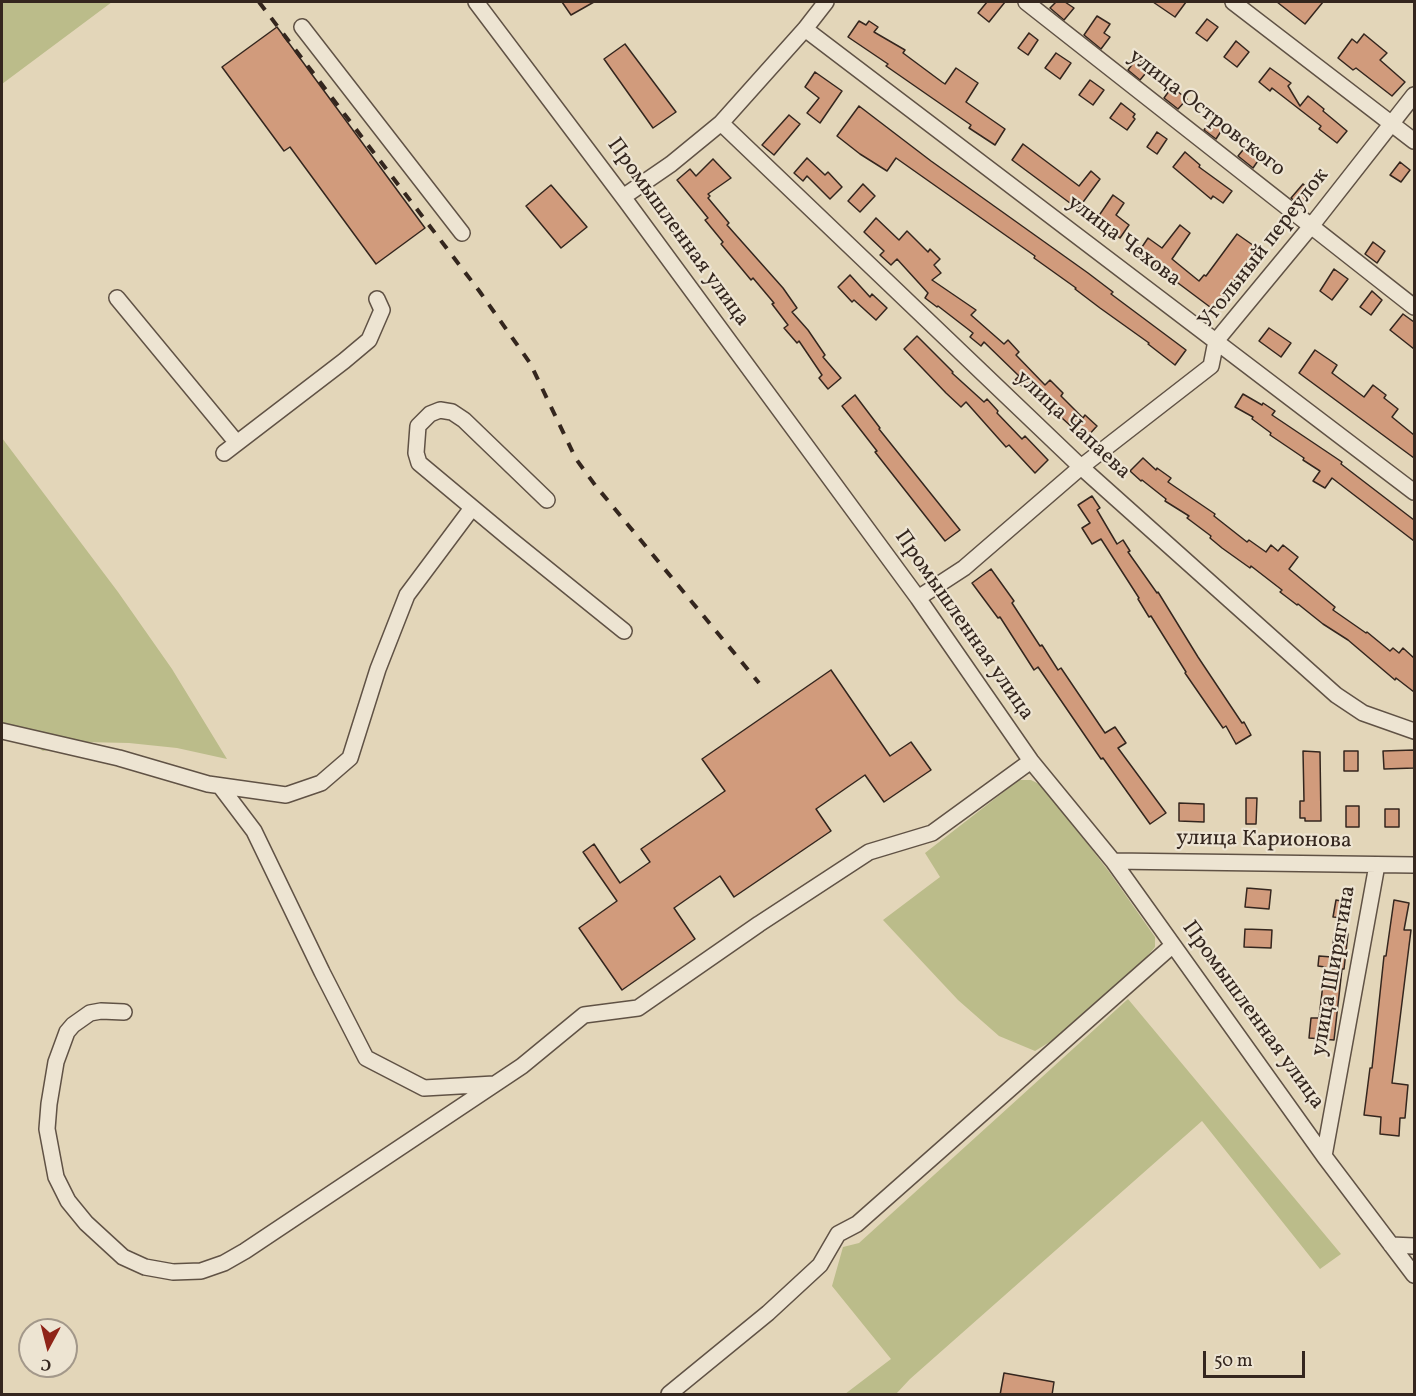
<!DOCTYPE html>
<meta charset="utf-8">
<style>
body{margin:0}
#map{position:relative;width:1416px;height:1396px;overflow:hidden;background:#e3d6b9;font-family:Vollkorn,serif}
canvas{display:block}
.frame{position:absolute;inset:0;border:3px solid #34261e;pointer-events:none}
.north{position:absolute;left:18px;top:1318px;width:60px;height:60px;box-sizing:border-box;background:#ede4d2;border:2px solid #a3988a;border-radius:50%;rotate:187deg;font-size:16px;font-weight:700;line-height:24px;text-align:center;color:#34261e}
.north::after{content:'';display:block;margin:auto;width:21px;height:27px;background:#8f2418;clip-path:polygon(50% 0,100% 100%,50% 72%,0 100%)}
.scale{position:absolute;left:1203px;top:1351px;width:102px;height:27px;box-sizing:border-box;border:3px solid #34261e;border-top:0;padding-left:8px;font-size:18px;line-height:21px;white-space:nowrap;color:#34261e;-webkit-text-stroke:4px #ede4d2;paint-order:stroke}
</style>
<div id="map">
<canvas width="1416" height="1396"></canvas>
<div class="frame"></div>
<div class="north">С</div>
<div class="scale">50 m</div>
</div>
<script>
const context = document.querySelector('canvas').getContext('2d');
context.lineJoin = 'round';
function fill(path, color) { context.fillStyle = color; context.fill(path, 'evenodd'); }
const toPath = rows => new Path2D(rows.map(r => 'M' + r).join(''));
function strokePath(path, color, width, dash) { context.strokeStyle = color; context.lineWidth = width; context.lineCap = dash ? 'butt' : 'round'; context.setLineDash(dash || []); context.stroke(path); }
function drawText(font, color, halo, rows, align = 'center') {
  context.font = font + ' Vollkorn,serif'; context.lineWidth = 4.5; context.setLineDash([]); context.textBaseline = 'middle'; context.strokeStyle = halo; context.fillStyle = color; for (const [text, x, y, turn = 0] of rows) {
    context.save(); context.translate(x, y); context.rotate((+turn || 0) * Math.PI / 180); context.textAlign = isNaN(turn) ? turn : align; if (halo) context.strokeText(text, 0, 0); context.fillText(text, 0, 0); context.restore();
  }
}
const green = toPath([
 [2,2,112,2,2,84],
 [2,438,118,592,172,669,227,759,177,748,129,743,84,742,43,751,2,725],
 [1019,780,1031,780,1043,786,1110,873,1155,937,1155,947,1145,959,1076,1026,1035,1051,999,1036,958,1000,883,920,940,877,925,853],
 [1128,999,1341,1254,1320,1269,1202,1121,910,1379,896,1394,845,1394,891,1359,832,1286,843,1247,859,1243]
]);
const building = toPath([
 [562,2,594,2,571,15,562,2],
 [987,2,1005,2,989,22,978,13,987,2],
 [1056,2,1065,2,1074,8,1064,20,1050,8,1056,2],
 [1153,2,1186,2,1175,17,1153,2],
 [1277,2,1323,2,1305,24,1277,2],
 [1097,16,1110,24,1104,33,1110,37,1101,49,1084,35,1097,16],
 [1207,19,1218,27,1207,41,1196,33,1207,19],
 [859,21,866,25,869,21,878,27,874,32,905,50,903,53,942,82,945,84,956,68,978,83,966,102,1005,129,995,145,969,128,971,125,886,66,888,64,848,37,859,21],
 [277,27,425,228,376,264,290,147,284,151,222,67,277,27],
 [1029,33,1038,40,1028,55,1018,48,1029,33],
 [1364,34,1387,53,1380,60,1405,82,1392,96,1356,68,1353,70,1338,58,1352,39,1357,43,1364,34],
 [1236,41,1249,52,1237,67,1224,57,1236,41],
 [625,44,676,112,653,128,604,59,625,44],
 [1056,53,1071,63,1060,79,1045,68,1056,53],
 [1137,58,1150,68,1140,80,1128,70,1137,58],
 [1270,68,1291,83,1288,86,1300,106,1308,96,1324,109,1323,111,1347,131,1337,143,1319,129,1321,126,1272,88,1270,91,1259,82,1270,68],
 [815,72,842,91,820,123,807,113,819,98,805,87,815,72],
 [1090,80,1104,90,1093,105,1079,95,1090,80],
 [1172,87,1187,99,1178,109,1164,98,1172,87],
 [1121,103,1135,114,1133,117,1135,119,1127,130,1110,118,1121,103],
 [859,106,931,161,1088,273,1113,292,1111,294,1186,350,1175,365,1148,344,1149,343,1100,308,1075,289,1076,288,1034,258,1035,256,896,158,887,171,860,154,837,136,859,106],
 [789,115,800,124,774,155,762,145,789,115],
 [1214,116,1225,125,1216,139,1204,130,1214,116],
 [1157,132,1167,139,1157,154,1147,147,1157,132],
 [1023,144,1079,186,1091,171,1100,179,1078,209,1012,160,1023,144],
 [1247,145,1262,155,1253,168,1238,156,1247,145],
 [1185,152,1200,165,1199,167,1232,191,1223,203,1213,196,1211,199,1173,167,1185,152],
 [807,158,825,175,828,172,842,187,830,199,807,176,803,181,794,173,807,158],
 [713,159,731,178,708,194,710,196,708,198,729,223,727,225,783,288,797,308,792,312,808,330,825,355,823,357,841,378,828,389,819,378,822,375,799,341,797,343,784,328,788,325,772,304,774,303,753,278,751,280,721,244,723,242,705,220,708,218,677,180,690,169,696,176,713,159],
 [1400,162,1410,170,1401,182,1390,175,1400,162],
 [863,184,875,196,860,212,848,201,863,184],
 [1303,184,1313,193,1301,206,1291,198,1303,184],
 [551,185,587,227,561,248,526,206,551,185],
 [1113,195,1124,203,1116,215,1129,225,1120,238,1096,220,1113,195],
 [876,218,899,240,907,231,928,252,930,249,940,259,934,265,941,273,932,280,976,310,971,315,1004,344,1008,340,1019,352,1016,355,1045,385,1050,380,1063,393,1061,396,1083,418,1085,415,1097,426,1085,439,1062,418,1060,420,1052,411,1053,409,1028,386,1025,389,1015,380,1019,376,984,342,981,346,970,337,973,333,938,306,937,307,925,298,928,293,897,259,891,265,880,255,884,251,864,232,876,218],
 [1180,225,1190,233,1172,259,1199,281,1204,275,1206,276,1237,234,1257,248,1246,262,1251,266,1244,276,1240,273,1214,310,1138,253,1148,238,1162,248,1180,225],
 [1373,242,1385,251,1377,263,1365,254,1373,242],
 [1334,269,1348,279,1332,300,1320,291,1334,269],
 [850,275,870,297,872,294,887,308,876,320,854,300,852,302,838,287,850,275],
 [1372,291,1382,300,1371,315,1360,307,1372,291],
 [1403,314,1414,322,1414,349,1390,330,1403,314],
 [1269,328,1291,343,1281,357,1259,341,1269,328],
 [917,336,953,372,952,373,984,402,987,399,998,411,997,413,1022,439,1025,436,1048,460,1035,473,1009,445,1006,447,966,402,961,407,946,393,904,349,917,336],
 [1315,350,1337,365,1332,373,1364,397,1373,385,1386,395,1384,398,1398,409,1392,417,1414,435,1414,458,1299,373,1315,350],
 [1243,394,1262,405,1263,403,1275,411,1272,415,1342,462,1341,464,1414,520,1414,541,1332,478,1325,488,1313,481,1320,471,1303,460,1304,458,1270,435,1271,433,1252,419,1253,417,1235,407,1243,394],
 [855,395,880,428,879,429,960,530,945,541,875,452,877,451,842,406,855,395],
 [1143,458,1156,470,1157,468,1171,478,1168,482,1215,514,1214,516,1247,542,1249,540,1266,552,1271,545,1278,551,1283,545,1298,557,1289,569,1335,607,1333,610,1366,633,1367,632,1390,651,1393,648,1399,653,1403,648,1414,658,1414,692,1396,678,1395,680,1348,640,1323,624,1298,604,1297,605,1280,592,1282,590,1251,566,1250,568,1222,548,1210,538,1211,536,1187,518,1189,516,1165,501,1166,499,1142,480,1141,481,1130,471,1143,458],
 [1092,496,1100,508,1097,510,1117,544,1123,540,1130,551,1128,552,1157,593,1158,592,1198,657,1242,723,1244,722,1251,735,1236,744,1226,726,1223,728,1185,673,1186,672,1151,616,1149,617,1138,599,1139,598,1101,539,1092,544,1082,528,1090,523,1078,505,1092,496],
 [991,569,1014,601,1012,603,1040,646,1042,645,1058,670,1061,668,1105,733,1115,727,1126,743,1118,748,1166,813,1150,824,1103,758,1101,759,1038,667,1034,670,1000,617,998,618,972,583,991,569],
 [831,670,890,756,911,742,931,770,884,802,865,775,816,809,831,831,734,897,720,876,674,908,695,939,622,990,579,928,617,901,583,852,594,844,620,883,650,862,641,849,725,791,702,759,831,670],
 [1414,750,1414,768,1384,769,1383,751,1414,750],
 [1303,751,1320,752,1321,821,1305,821,1305,818,1300,818,1300,801,1304,801,1303,751],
 [1344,751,1358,751,1358,771,1344,771,1344,751],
 [1246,798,1257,798,1256,824,1246,824,1246,798],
 [1179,803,1204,804,1204,822,1179,821,1179,803],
 [1346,806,1359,806,1359,827,1346,827,1346,806],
 [1385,809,1399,809,1399,827,1385,827,1385,809],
 [1247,888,1271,890,1269,909,1245,907,1247,888],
 [1336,900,1351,903,1349,918,1333,917,1336,900],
 [1394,900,1409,903,1404,930,1411,930,1392,1083,1408,1085,1405,1118,1400,1118,1399,1136,1380,1134,1381,1117,1364,1115,1370,1068,1372,1068,1384,956,1386,956,1394,900],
 [1245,929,1272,930,1271,948,1244,947,1245,929],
 [1334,934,1348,934,1344,969,1342,969,1334,1040,1309,1038,1311,1018,1319,1018,1325,967,1318,966,1319,956,1332,957,1334,934],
 [1004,1373,1054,1382,1052,1395,1000,1395,1004,1373]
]);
const minor = toPath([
 [476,2,626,201,918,598,1031,761,1113,861,1324,1156,1414,1275],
 [1026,2,1414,307],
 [1233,2,1414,141],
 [302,27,462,233],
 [805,29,1414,492],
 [721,123,1081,467,1336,695,1363,713,1414,731],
 [623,197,671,164,721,123,805,29,826,2],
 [117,298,237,443],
 [224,453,344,361,369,340,382,310,377,299],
 [547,500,464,420,452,412,440,410,430,414,418,426,416,453,419,463,510,539,624,631],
 [918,598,964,568,1081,467,1211,366,1216,341,1312,225,1414,95],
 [2,731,119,758,208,784,286,795,321,783,350,758,378,669,407,595,472,508],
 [220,786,254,831,322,972,366,1058,424,1088,494,1084],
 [1113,861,1414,865],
 [124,1012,101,1011,90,1013,73,1025,67,1032,56,1062,49,1104,47,1129,56,1177,68,1201,86,1223,123,1257,145,1267,173,1272,201,1271,224,1263,245,1251,522,1066,584,1015,638,1008,759,924,869,852,932,833,1031,761],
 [1324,1156,1377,865],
 [1391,1245,1414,1246],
 [669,1394,768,1313,820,1265,838,1234,857,1224,1173,945]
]);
const rail = toPath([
 [259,2,480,292,530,363,576,459,595,485,759,683]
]);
const streetNames = [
 ["улица Островского",1206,114,38],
 ["Промышленная улица",677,233,54],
 ["улица Чехова",1123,242,37],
 ["Угольный переулок",1265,249,-52],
 ["улица Чапаева",1072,426,43],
 ["Промышленная улица",963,626,55],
 ["улица Карионова",1264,841,1],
 ["улица Ширягина",1335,971,-80],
 ["Промышленная улица",1252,1016,54]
];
fill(green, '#bbbc8a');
fill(building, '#d19b7c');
strokePath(building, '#34261e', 1.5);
strokePath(minor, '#605245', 18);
strokePath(minor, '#ede4d2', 15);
strokePath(rail, '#34261e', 4, [10, 10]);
drawText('22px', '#34261e', '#ede4d2', streetNames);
</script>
